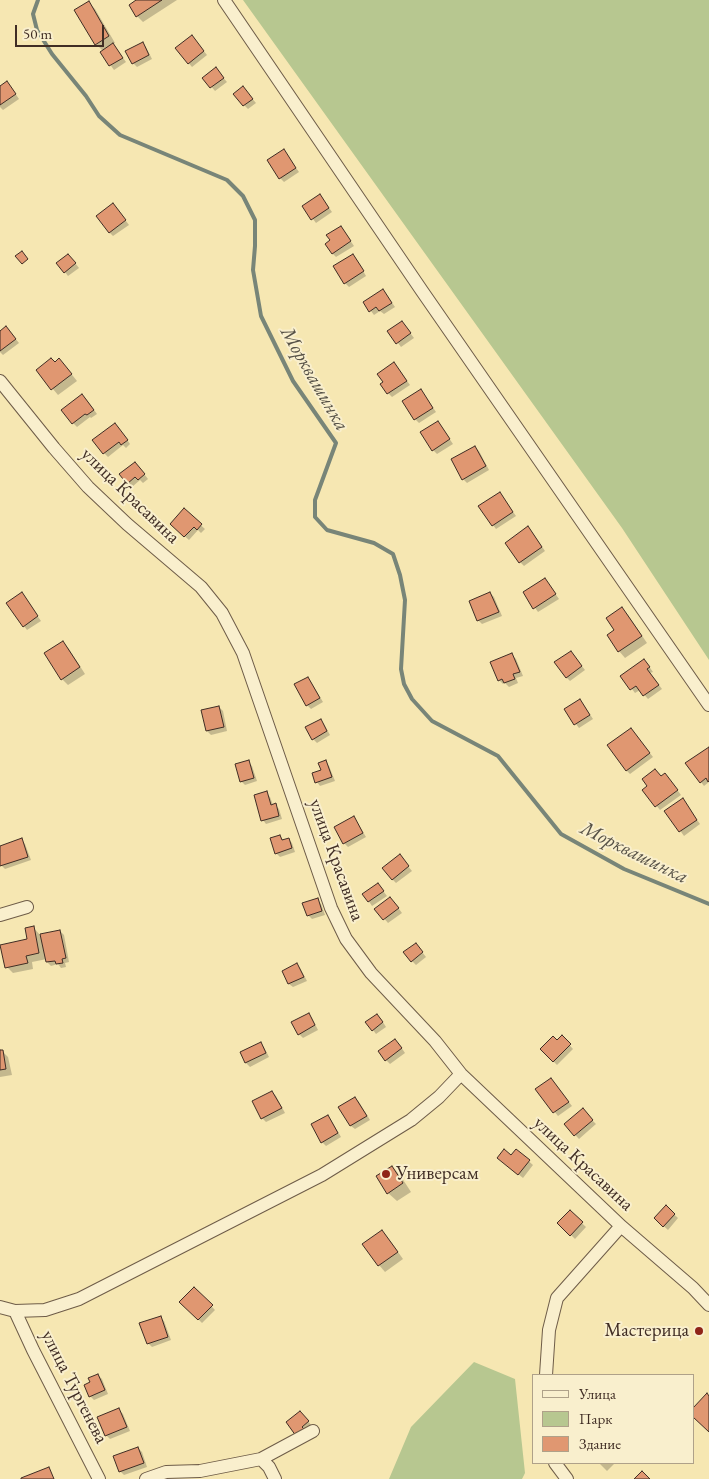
<!DOCTYPE html>
<meta charset="utf-8">
<style>
body{margin:0}
#map{position:relative;width:709px;height:1479px;overflow:hidden;background:#f6e7b2;font-family:"EB Garamond",serif}
canvas{display:block}
.legend{position:absolute;left:532px;top:1374px;width:162px;height:90px;box-sizing:border-box;background:#f9efcd;border:1px solid #afa189;margin:0;padding:6px 9px;list-style:none;font-size:15px;color:#402d24}
.legend li{display:flex;align-items:center;gap:10px;height:25px}
.legend b{width:25px;border:1px solid #afa189}
.scale{position:absolute;left:15px;top:25px;width:89px;height:22px;box-sizing:border-box;border:2px solid #402d24;border-top:0;padding-left:6px;font-size:15px;line-height:18px;white-space:nowrap;color:#402d24;-webkit-text-stroke:4px #f9efcd;paint-order:stroke}
</style>
<div id="map">
<canvas width="709" height="1479"></canvas>
<ul class="legend">
<li><b style="height:6px;background:#f9efcd"></b>Улица</li>
<li><b style="height:14px;background:#b7c790"></b>Парк</li>
<li><b style="height:14px;background:#e09771"></b>Здание</li>
</ul>
<div class="scale">50 m</div>
</div>
<script>
const context = document.querySelector('canvas').getContext('2d');
context.lineJoin = 'round';
function fill(path, color) { context.fillStyle = color; context.fill(path, 'evenodd'); }
const toPath = rows => new Path2D(rows.map(r => 'M' + r).join(''));
function strokePath(path, color, width, dash) { context.strokeStyle = color; context.lineWidth = width; context.lineCap = dash ? 'butt' : 'round'; context.setLineDash(dash || []); context.stroke(path); }
function drawText(font, color, halo, rows, align = 'center') {
  context.font = font + ' "EB Garamond",serif'; context.lineWidth = 4; context.setLineDash([]); context.textBaseline = 'middle'; context.strokeStyle = halo; context.fillStyle = color; for (const [text, x, y, turn = 0] of rows) {
    context.save(); context.translate(x, y); context.rotate((+turn || 0) * Math.PI / 180); context.textAlign = isNaN(turn) ? turn : align; if (halo) context.strokeText(text, 0, 0); context.fillText(text, 0, 0); context.restore();
  }
}
const green = toPath([
 [243,0,709,0,709,660,622,528],
 [474,1362,515,1379,525,1473,522,1479,389,1479,411,1427]
]);
const shadow = toPath([
 [137,0,177,0,143,22,137,16],
 [89,3,95,9,115,43,113,44,126,62,114,70,101,52,103,51,96,44],
 [195,40,207,55,192,67,177,49],
 [143,43,146,47,152,59,137,67,133,63],
 [219,73,227,82,215,91,204,78],
 [0,87,11,87,19,99,3,110,0,107],
 [243,88,256,103,248,109,244,105],
 [287,155,299,172,284,182,280,178],
 [320,195,332,212,316,223,303,206],
 [117,209,129,225,113,236,110,233],
 [341,227,354,246,336,257,332,253],
 [72,259,79,268,68,276,65,272],
 [357,260,366,276,349,287,345,283],
 [386,294,395,307,384,314,380,311,374,315,365,303],
 [402,322,414,338,401,347,389,331],
 [0,332,10,332,19,343,3,355,0,352],
 [55,363,65,366,77,381,58,395,37,370],
 [398,368,410,385,392,397,388,393],
 [421,390,436,412,419,423,415,419],
 [86,399,97,414,91,418,90,417,77,427,73,423],
 [438,422,453,444,437,454,433,450],
 [119,428,130,444,126,448,123,445,108,457,104,453],
 [475,447,479,451,489,470,467,483,463,479],
 [139,467,148,479,143,483,140,480,132,487,128,483],
 [500,493,516,516,496,529,493,525],
 [184,510,205,529,201,533,198,530,189,540,171,524],
 [532,532,545,551,524,566,520,562],
 [545,579,559,599,538,612,524,592],
 [490,593,494,597,502,616,482,624,478,620],
 [25,598,41,621,27,630,24,626],
 [622,609,628,615,647,643,625,658,619,651,608,636,616,630],
 [63,642,69,649,85,674,68,685,62,679],
 [512,655,516,659,523,676,516,678,518,683,509,687,505,683,503,684,499,680],
 [574,656,585,670,570,681,566,677],
 [648,665,653,672,650,673,662,689,648,699,640,690,635,693,622,676],
 [307,678,311,682,323,702,311,709,307,705],
 [583,704,593,719,579,728,565,710],
 [219,707,223,711,227,731,211,735,207,731],
 [321,720,324,724,330,735,317,743,313,739],
 [631,729,653,757,630,774,626,770],
 [709,749,709,782,704,786,701,782],
 [248,762,252,766,257,781,245,785,241,781],
 [325,762,329,766,335,781,320,786,317,782],
 [661,778,669,779,681,795,660,810,644,790],
 [266,793,270,797,273,805,275,805,279,809,282,819,266,824,263,820],
 [683,800,700,824,684,836,666,811],
 [354,818,357,822,366,837,348,847,344,843],
 [280,836,284,841,288,839,292,843,295,852,280,857,276,853],
 [21,840,25,844,31,860,5,869,1,865,0,862,0,847],
 [403,860,412,871,396,883,392,879],
 [378,884,387,896,372,906,364,894],
 [317,900,321,904,325,915,312,919,308,915],
 [394,902,402,913,388,923,376,909],
 [33,927,40,935,60,931,64,935,69,962,65,963,66,967,61,968,58,964,51,966,47,962,47,959,32,962,33,969,13,973,7,967,28,940],
 [419,948,426,957,416,965,412,961],
 [297,965,300,968,307,981,293,987,289,984,283,971],
 [308,1014,312,1018,318,1030,303,1038,299,1034],
 [381,1019,386,1027,376,1034,373,1030],
 [562,1037,573,1049,557,1065,541,1049,557,1042],
 [260,1043,264,1047,269,1057,250,1067,246,1063,241,1053],
 [399,1044,405,1053,390,1064,386,1060],
 [0,1051,2,1051,8,1057,12,1075,0,1077],
 [554,1083,572,1106,558,1116,537,1090],
 [272,1092,276,1096,285,1113,266,1122,262,1118],
 [355,1098,359,1102,370,1120,355,1129,351,1126,340,1107],
 [586,1114,596,1124,579,1139,566,1125],
 [328,1116,331,1120,341,1137,326,1146,322,1142],
 [516,1150,533,1165,523,1178,503,1162,511,1157],
 [392,1167,400,1175,411,1192,397,1201,388,1193],
 [666,1207,678,1218,668,1230,655,1218],
 [570,1212,586,1227,575,1239,559,1223],
 [382,1231,388,1238,403,1259,385,1272,379,1265,364,1244],
 [194,1288,215,1310,202,1323,181,1302],
 [160,1317,164,1321,171,1340,152,1347,148,1343],
 [98,1375,102,1379,108,1394,94,1400,90,1396],
 [119,1410,123,1414,130,1431,110,1439,106,1435],
 [304,1416,312,1426,305,1431,287,1422],
 [138,1448,142,1452,147,1467,124,1475,120,1471],
 [599,1463,615,1463,607,1471]
]);
const stream = toPath([
 [38,0,33,14,37,30,52,54,86,96,99,116,120,135,227,180,243,196,255,220,255,246,253,270,261,316,293,381,336,443,315,500,315,517,327,530,374,543,393,554,400,575,405,600,401,669,404,684,412,699,432,721,498,756,561,834,624,869,709,904]
]);
const building = toPath([
 [136,0,162,0,136,17,129,5,136,0],
 [89,1,109,36,95,45,74,10,89,1],
 [192,35,204,51,188,64,175,48,192,35],
 [143,42,149,55,132,64,125,51,143,42],
 [113,43,123,58,109,66,100,52,113,43],
 [216,67,224,78,210,88,202,78,216,67],
 [7,81,16,94,0,105,0,86,7,81],
 [243,86,253,99,243,106,233,94,243,86],
 [284,149,296,168,279,179,267,160,284,149],
 [320,194,329,208,311,220,302,206,320,194],
 [113,203,126,220,109,233,96,216,113,203],
 [341,226,351,241,332,254,325,244,330,240,326,235,341,226],
 [22,251,28,259,22,264,15,256,22,251],
 [68,254,76,263,64,273,56,263,68,254],
 [353,254,364,271,344,284,333,266,353,254],
 [383,289,392,303,379,311,376,307,369,312,363,302,383,289],
 [402,321,411,333,396,344,387,331,402,321],
 [6,326,16,339,0,351,0,331,6,326],
 [51,358,55,362,59,358,72,374,51,390,36,370,51,358],
 [394,362,407,381,387,394,380,384,383,382,377,374,394,362],
 [421,389,433,408,414,420,402,401,421,389],
 [82,394,94,410,87,415,85,414,72,424,61,410,82,394],
 [438,421,450,439,432,451,420,432,438,421],
 [115,423,128,440,121,445,119,442,103,454,92,440,115,423],
 [475,446,486,466,462,480,451,459,475,446],
 [135,462,145,474,138,480,135,477,127,484,119,474,135,462],
 [500,492,513,512,492,526,478,506,500,492],
 [184,508,202,524,197,530,194,527,184,537,170,524,184,508],
 [528,526,542,547,519,563,505,543,528,526],
 [545,578,556,594,533,609,523,592,545,578],
 [22,592,38,616,23,627,6,603,22,592],
 [490,592,499,612,477,621,469,601,490,592],
 [622,607,642,636,618,652,607,635,614,630,606,618,622,607],
 [63,641,80,667,61,680,44,653,63,641],
 [571,651,582,666,566,678,554,662,571,651],
 [512,653,520,672,513,674,515,679,504,683,502,679,498,681,490,662,512,653],
 [644,659,650,667,647,669,659,685,643,696,636,686,630,690,620,676,644,659],
 [308,677,320,698,306,706,294,684,308,677],
 [580,699,590,715,574,725,564,709,580,699],
 [219,706,224,727,206,731,201,710,219,706],
 [321,719,327,731,312,740,305,727,321,719],
 [631,728,650,753,626,771,607,745,631,728],
 [709,747,709,781,708,782,706,778,700,783,685,763,709,747],
 [249,760,254,778,240,782,235,764,249,760],
 [326,760,332,777,315,783,312,773,321,770,318,763,326,760],
 [655,769,661,776,665,773,678,790,655,807,642,790,647,786,642,779,655,769],
 [267,791,271,805,276,803,279,816,261,821,254,795,267,791],
 [683,798,697,820,679,832,664,811,683,798],
 [354,816,363,833,343,844,334,827,354,816],
 [280,835,282,840,289,838,292,848,275,854,270,838,280,835],
 [22,838,28,857,0,866,0,846,22,838],
 [400,854,409,866,392,880,382,868,400,854],
 [378,883,384,891,368,902,362,894,378,883],
 [390,897,399,908,383,920,374,909,390,897],
 [318,898,322,911,307,916,302,903,318,898],
 [34,926,39,953,26,956,28,963,5,968,0,945,27,939,25,928,34,926],
 [60,930,66,958,62,959,63,963,56,964,55,961,46,962,40,934,60,930],
 [416,943,423,952,411,962,403,952,416,943],
 [297,963,304,977,288,984,282,971,297,963],
 [309,1013,315,1025,298,1035,291,1022,309,1013],
 [377,1014,383,1022,372,1031,365,1022,377,1014],
 [562,1035,571,1044,553,1062,540,1049,553,1036,557,1040,562,1035],
 [395,1039,402,1048,385,1061,378,1051,395,1039],
 [261,1042,266,1053,245,1063,240,1052,261,1042],
 [0,1050,3,1050,6,1069,0,1070,0,1050],
 [551,1078,569,1102,553,1113,535,1089,551,1078],
 [272,1091,282,1108,261,1119,252,1101,272,1091],
 [355,1097,367,1116,350,1126,338,1107,355,1097],
 [583,1108,593,1120,574,1136,564,1124,583,1108],
 [328,1115,338,1133,321,1143,311,1124,328,1115],
 [504,1149,511,1155,516,1149,530,1160,518,1175,497,1158,504,1149],
 [392,1166,403,1183,387,1194,376,1176,392,1166],
 [666,1205,675,1214,663,1227,654,1218,666,1205],
 [570,1210,583,1222,570,1236,557,1223,570,1210],
 [382,1230,398,1252,378,1266,362,1244,382,1230],
 [194,1287,213,1305,198,1320,179,1302,194,1287],
 [161,1316,168,1337,147,1344,139,1323,161,1316],
 [98,1374,105,1390,89,1397,84,1385,90,1382,88,1378,98,1374],
 [707,1393,709,1396,709,1432,693,1417,693,1408,707,1393],
 [119,1408,127,1427,105,1436,97,1417,119,1408],
 [300,1411,309,1421,302,1427,304,1429,296,1436,286,1422,300,1411],
 [138,1447,144,1463,119,1472,113,1456,138,1447],
 [49,1467,54,1479,21,1479,21,1478,49,1467],
 [642,1471,650,1479,634,1479,642,1471]
]);
const street = toPath([
 [224,0,422,291,709,705],
 [0,381,54,448,88,487,127,524,201,587,222,613,243,653,331,908,346,939,371,973,435,1041,461,1074,621,1226,693,1288,709,1305],
 [0,915,27,907],
 [0,1307,15,1311,45,1310,79,1299,322,1175,411,1120,439,1097,461,1074],
 [15,1311,33,1350,99,1479],
 [546,1375,549,1330,557,1298,621,1226],
 [261,1459,269,1467,275,1479],
 [555,1463,567,1479],
 [146,1479,166,1472,200,1471,261,1459,313,1431]
]);
const markers = [
 [386,1174,5,"#8f2418"],
 [699,1331,5,"#8f2418"]
];
const streetNames = [
 ["улица Красавина",130,496,44],
 ["улица Красавина",336,860,70],
 ["улица Красавина",583,1164,43],
 ["улица Тургенева",74,1387,63]
];
const poiNames = [
 ["Универсам",396,1174],
 ["Мастерица",689,1331,"right"]
];
const waterNames = [
 ["Морквашинка",314,379,60],
 ["Морквашинка",634,853,26]
];
fill(green, '#b7c790');
fill(shadow, '#0003');
strokePath(stream, '#788578', 4);
fill(building, '#e09771');
strokePath(building, '#402d24', 1);
strokePath(street, '#6e5c48', 14);
strokePath(street, '#f9efcd', 12);
for (const [x, y, r, color] of markers) { const dot = new Path2D(); dot.arc(x, y, r, 0, 2 * Math.PI); context.fillStyle = color; context.fill(dot); strokePath(dot, '#f9efcd', 2); }
drawText('19px', '#402d24', '#f9efcd', streetNames);
drawText('19px', '#402d24', '#f9efcd', poiNames, 'left');
drawText('italic 20px', '#575247', '#f9efcd', waterNames);
</script>
